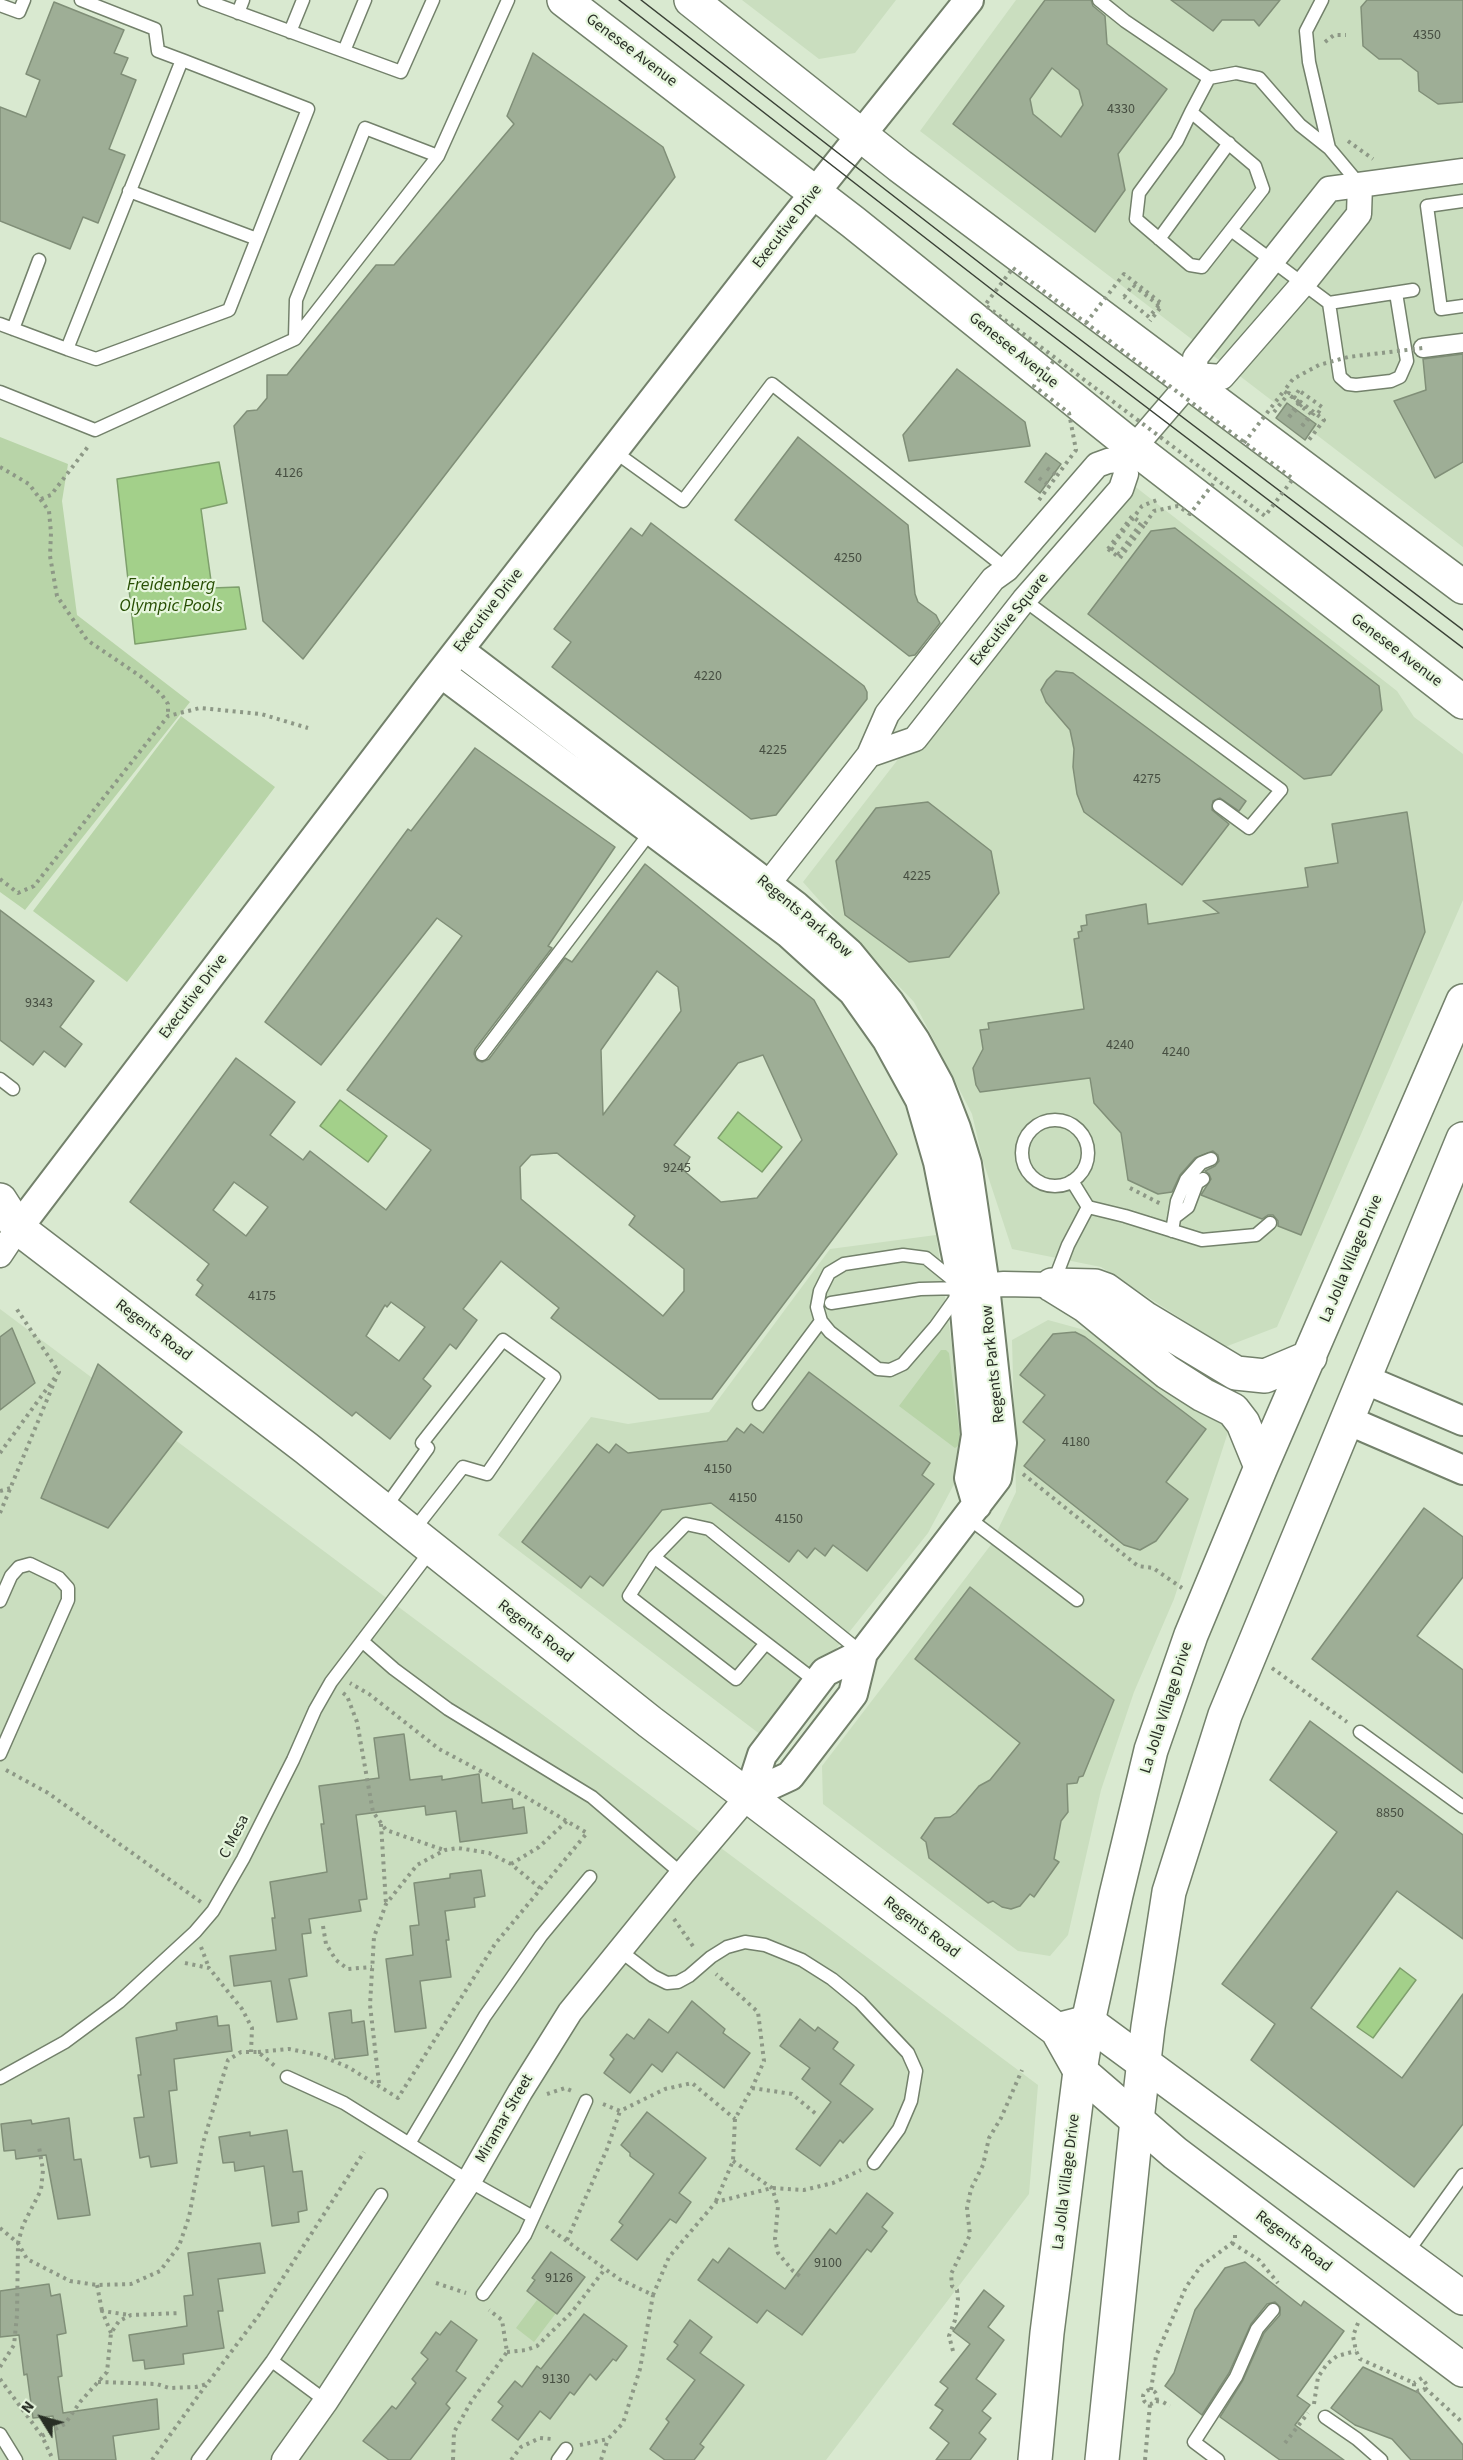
<!DOCTYPE html>
<style>
body{margin:0}
#map{position:relative;width:1463px;height:2460px;overflow:hidden;background:#d9e9d0;font-family:"Source Sans 3",sans-serif}
canvas{display:block}
.north{position:absolute;left:12px;top:2388px;width:60px;height:60px;-webkit-text-stroke:4px #e6f6dd;paint-order:stroke;rotate:307deg;font-size:16px;font-weight:700;line-height:24px;text-align:center;color:#282e25}
.north::after{content:'';display:block;margin:auto;width:21px;height:27px;background:#282e25;clip-path:polygon(50% 0,100% 100%,50% 72%,0 100%)}
</style>
<div id="map">
<canvas width="1463" height="2460"></canvas>
<div class="north">N</div>
</div>
<script>
const context = document.querySelector('canvas').getContext('2d');
context.lineJoin = 'round';
function fill(path, color) { context.fillStyle = color; context.fill(path, 'evenodd'); }
const toPath = rows => new Path2D(rows.map(r => 'M' + r).join(''));
function strokePath(path, color, width, dash) { context.strokeStyle = color; context.lineWidth = width; context.lineCap = dash ? 'butt' : 'round'; context.setLineDash(dash || []); context.stroke(path); }
function drawText(font, color, halo, rows, align = 'center') {
  context.font = font + ' "Source Sans 3",sans-serif'; context.lineWidth = 4.5; context.setLineDash([]); context.textBaseline = 'middle'; context.strokeStyle = halo; context.fillStyle = color; for (const [text, x, y, turn = 0] of rows) {
    context.save(); context.translate(x, y); context.rotate((+turn || 0) * Math.PI / 180); context.textAlign = isNaN(turn) ? turn : align; if (halo) context.strokeText(text, 0, 0); context.fillText(text, 0, 0); context.restore();
  }
}
const built = toPath([
 [742,0,896,0,855,53,819,59],
 [1016,0,1463,0,1463,547,920,131],
 [1119,474,1397,691,1414,717,1463,754,1463,900,1277,1327,1225,1347,1101,1267,1012,1249,983,1161,972,1114,914,1002,848,933,803,882],
 [936,1235,968,1458,928,1533,765,1738,498,1535,591,1417,628,1424,709,1412,830,1249],
 [0,1309,1038,2085,1029,2194,826,2460,0,2460],
 [1048,1320,1099,1334,1229,1429,1174,1599,1134,1692,1101,1790,1068,1935,1050,1956,1018,1951,823,1804,822,1766,990,1546,1016,1492,1012,1340]
]);
const green = toPath([
 [0,437,68,464,62,501,77,615,190,702,25,910,0,892],
 [181,716,275,787,127,982,33,911],
 [941,1350,946,1350,949,1353,961,1444,955,1448,899,1406],
 [537,2300,556,2313,534,2342,516,2328]
]);
const water = toPath([
 [219,462,227,503,201,509,212,588,239,587,246,629,135,644,117,479,219,462],
 [340,1100,387,1136,368,1162,320,1126,340,1100],
 [738,1112,782,1147,762,1172,718,1138,738,1112],
 [1400,1968,1416,1980,1373,2038,1357,2027,1400,1968]
]);
const building = toPath([
 [1045,0,1091,0,1093,6,1105,16,1107,44,1167,89,1118,154,1125,190,1095,232,953,124,1045,0],
 [1052,68,1079,90,1083,105,1061,137,1033,114,1030,99,1052,68],
 [1171,0,1280,0,1259,26,1254,20,1222,20,1213,31,1171,0],
 [1367,0,1463,0,1463,102,1438,104,1419,91,1418,72,1401,59,1379,59,1363,46,1361,7,1367,0],
 [54,2,124,30,114,53,128,58,121,74,136,80,109,149,125,155,98,223,83,217,70,249,0,221,0,107,26,117,40,80,26,74,54,2],
 [533,53,663,147,675,177,303,659,263,621,234,426,247,411,257,410,267,398,267,375,287,375,376,265,394,265,514,124,507,116,533,53],
 [1463,354,1463,462,1435,478,1394,401,1426,390,1423,359,1463,354],
 [957,369,1025,422,1030,446,909,461,903,435,957,369],
 [1287,403,1316,424,1305,440,1276,418,1287,403],
 [798,437,908,525,915,594,918,602,936,615,940,623,915,655,909,656,735,520,798,437],
 [1046,453,1061,464,1040,493,1025,482,1046,453],
 [651,523,864,686,867,692,867,699,776,815,751,819,552,667,571,642,554,629,631,528,642,536,651,523],
 [1175,528,1379,686,1382,710,1331,775,1304,779,1088,614,1151,531,1175,528],
 [1056,671,1073,673,1246,801,1239,811,1220,798,1213,801,1212,810,1229,824,1182,885,1084,812,1077,794,1073,767,1074,749,1070,730,1046,702,1041,690,1047,680,1056,671],
 [475,748,615,847,548,946,552,948,475,1049,474,1054,477,1060,482,1062,489,1059,565,958,572,962,645,864,814,1000,897,1154,712,1399,659,1399,551,1318,559,1308,501,1261,463,1309,477,1320,456,1349,450,1344,423,1379,431,1386,390,1439,356,1412,352,1416,196,1295,203,1285,197,1280,209,1264,130,1202,236,1058,295,1102,270,1135,303,1160,310,1151,386,1210,431,1150,347,1090,462,936,437,918,321,1065,265,1022,408,829,411,831,475,748],
 [657,971,678,987,681,1011,603,1115,601,1050,657,971],
 [763,1055,802,1140,757,1198,721,1202,683,1170,690,1157,674,1145,738,1063,763,1055],
 [557,1153,635,1216,629,1225,684,1269,684,1291,663,1316,521,1199,520,1167,531,1155,557,1153],
 [234,1182,268,1207,246,1236,213,1210,234,1182],
 [391,1302,425,1327,399,1361,366,1336,385,1305,387,1307,391,1302],
 [928,802,991,851,999,893,949,957,909,962,845,915,836,861,876,808,928,802],
 [1407,812,1425,932,1301,1235,1278,1226,1278,1221,1273,1215,1268,1215,1262,1219,1201,1195,1211,1179,1209,1174,1205,1171,1215,1166,1219,1161,1218,1155,1213,1151,1195,1158,1180,1175,1172,1192,1158,1194,1128,1180,1121,1133,1094,1103,1090,1078,980,1092,976,1085,973,1068,983,1049,980,1030,989,1029,988,1023,1084,1009,1074,939,1079,938,1078,932,1082,931,1081,926,1087,925,1086,915,1146,904,1148,924,1219,913,1203,901,1308,887,1305,868,1338,863,1332,824,1407,812],
 [0,910,94,981,60,1027,82,1044,65,1067,44,1051,33,1065,0,1040,0,910],
 [12,1328,35,1383,0,1410,0,1337,12,1328],
 [1075,1332,1085,1337,1206,1429,1166,1482,1188,1499,1156,1541,1140,1550,1124,1545,1024,1466,1045,1440,1023,1422,1045,1395,1020,1375,1053,1334,1075,1332],
 [98,1364,182,1432,108,1528,41,1498,98,1364],
 [809,1372,930,1463,922,1475,934,1484,867,1571,833,1545,825,1556,815,1548,807,1558,798,1550,789,1562,711,1503,662,1510,603,1586,590,1576,581,1588,522,1542,597,1444,609,1453,616,1444,628,1453,727,1441,737,1428,744,1433,751,1424,763,1433,809,1372],
 [1424,1508,1463,1537,1463,1577,1417,1636,1463,1670,1463,1773,1312,1659,1424,1508],
 [970,1587,1114,1700,1083,1776,1079,1777,1077,1783,1067,1784,1068,1812,1061,1821,1054,1859,1059,1862,1034,1897,1030,1894,1020,1906,1011,1909,1002,1907,993,1901,988,1903,929,1858,926,1842,921,1838,935,1818,950,1817,956,1813,979,1786,990,1780,1020,1743,915,1659,970,1587],
 [1310,1721,1463,1835,1463,1939,1397,1891,1311,2008,1402,2078,1463,1994,1463,2124,1414,2187,1251,2060,1275,2024,1222,1984,1337,1832,1270,1780,1310,1721],
 [404,1734,410,1780,442,1776,442,1780,479,1774,482,1803,512,1799,513,1809,524,1807,527,1833,460,1842,456,1811,426,1815,425,1806,356,1815,367,1899,359,1900,361,1911,309,1919,311,1933,302,1934,307,1976,289,1979,297,2019,277,2022,271,1981,234,1986,230,1956,276,1950,272,1918,275,1918,270,1882,327,1872,321,1824,324,1824,319,1786,379,1778,374,1738,404,1734],
 [481,1870,485,1896,474,1898,475,1907,445,1911,449,1940,446,1940,451,1977,420,1981,426,2028,395,2032,386,1959,413,1955,410,1926,419,1925,414,1883,450,1878,450,1874,481,1870],
 [692,2001,725,2029,723,2033,750,2053,724,2088,677,2052,662,2072,652,2064,630,2093,604,2073,614,2059,610,2055,627,2034,634,2039,649,2019,668,2033,692,2001],
 [351,2010,352,2023,364,2021,368,2055,335,2059,329,2013,351,2010],
 [217,2016,218,2026,229,2025,232,2051,174,2059,177,2090,169,2091,177,2163,151,2167,149,2156,140,2158,134,2118,144,2117,138,2075,141,2075,136,2038,177,2030,176,2023,217,2016],
 [800,2019,815,2031,818,2027,838,2042,833,2049,854,2065,840,2084,873,2109,843,2143,840,2140,820,2166,796,2149,831,2102,802,2079,810,2068,780,2046,800,2019],
 [647,2112,706,2158,679,2193,691,2202,676,2223,670,2219,637,2260,611,2240,623,2225,619,2222,654,2174,630,2156,630,2153,621,2145,647,2112],
 [69,2118,74,2160,81,2159,90,2215,58,2219,46,2155,16,2159,15,2150,4,2151,1,2124,31,2120,32,2124,69,2118],
 [287,2130,293,2172,302,2171,307,2210,298,2212,299,2222,272,2226,264,2166,235,2171,234,2162,223,2163,219,2137,250,2132,250,2136,287,2130],
 [867,2193,893,2213,882,2227,887,2231,871,2252,867,2249,802,2335,767,2310,757,2323,698,2280,713,2259,718,2263,729,2248,785,2289,830,2229,836,2234,867,2193],
 [260,2243,265,2273,218,2279,223,2311,218,2311,224,2348,183,2354,184,2364,145,2369,144,2360,133,2361,129,2335,187,2326,184,2296,193,2295,188,2253,260,2243],
 [551,2252,585,2277,557,2314,527,2291,535,2280,532,2278,551,2252],
 [1245,2262,1301,2306,1304,2301,1344,2331,1297,2396,1310,2405,1295,2425,1344,2460,1280,2460,1220,2417,1243,2380,1264,2333,1280,2315,1280,2307,1275,2302,1267,2304,1251,2324,1229,2373,1202,2415,1165,2386,1174,2373,1195,2310,1225,2268,1245,2262],
 [49,2284,51,2296,60,2294,66,2333,57,2335,62,2376,58,2377,63,2413,157,2399,159,2429,113,2436,116,2460,59,2460,53,2416,33,2418,27,2374,24,2375,19,2335,0,2337,0,2291,49,2284],
 [984,2290,1004,2306,988,2327,1004,2340,976,2379,996,2394,982,2411,991,2418,979,2433,986,2439,970,2460,936,2460,949,2443,930,2428,943,2410,935,2405,948,2388,940,2382,970,2344,953,2331,984,2290],
 [584,2314,627,2346,616,2361,613,2359,596,2380,590,2374,574,2395,570,2392,550,2419,540,2411,518,2440,492,2420,503,2406,498,2402,515,2381,522,2387,537,2366,541,2369,584,2314],
 [690,2320,712,2337,700,2353,744,2385,700,2444,704,2447,694,2460,665,2460,650,2449,669,2422,666,2419,695,2380,667,2359,678,2345,674,2342,690,2320],
 [451,2321,477,2340,456,2371,466,2378,446,2404,450,2408,410,2460,389,2460,363,2441,392,2406,396,2409,416,2383,412,2379,428,2359,421,2353,436,2332,440,2335,451,2321],
 [1363,2367,1419,2393,1463,2445,1463,2460,1411,2460,1392,2439,1355,2425,1331,2408,1363,2367]
]);
const path = toPath([
 [1325,42,1334,35,1346,35],
 [1348,141,1373,159],
 [1124,297,1133,285,1161,307,1150,321],
 [1301,392,1322,407,1318,413,1316,412],
 [1274,412,1289,393,1324,420,1309,440],
 [1289,417,1303,403],
 [1302,426,1315,412],
 [0,467,29,484,49,511,51,533,50,556,57,596,87,640,140,676,162,695,168,704,168,716],
 [1047,468,1059,477],
 [1039,478,1050,486],
 [41,499,51,495,90,444],
 [1141,523,1119,554,1111,548,1142,506,1157,500],
 [1108,549,1120,558,1145,524],
 [0,879,18,893,34,886,168,716,200,708,261,714,308,728],
 [1130,1188,1161,1204],
 [0,1453,59,1372,16,1308],
 [1023,1474,1138,1566,1153,1568,1182,1588],
 [0,1491,11,1488],
 [0,1513,56,1378],
 [1272,1668,1347,1722],
 [343,1693,347,1696,357,1722,373,1812,386,1830,444,1850],
 [6,1770,48,1793,201,1902],
 [381,1824,386,1904],
 [511,1864,539,1847,568,1820],
 [674,1919,695,1949],
 [323,1926,326,1944,336,1960,348,1969,372,1967],
 [201,1947,209,1968],
 [185,1963,209,1968,242,2009,252,2028,251,2052],
 [258,2052,289,2049,319,2055,348,2067,398,2098,495,1944,587,1833,490,1776,439,1749,369,1694,350,1683],
 [379,2083,370,2005,374,1937,386,1904,417,1865,445,1850,458,1848,489,1853,511,1864,540,1888],
 [752,2088,792,2094,816,2114],
 [547,2094,565,2088,574,2092],
 [603,2104,620,2111,665,2089,692,2083,735,2119],
 [733,2161,772,2188,778,2206,775,2239,778,2253,793,2271,800,2276,802,2274],
 [716,2201,733,2161,735,2119,752,2088,764,2061,758,2012,716,1974],
 [546,2226,619,2279,653,2295,669,2257,716,2202,772,2188,804,2190,833,2183,861,2170],
 [0,2228,18,2243,27,2259,70,2281,97,2285,131,2284,160,2271,179,2246,189,2217,203,2143,228,2060,241,2052,258,2052,275,2066],
 [567,2240,607,2149,620,2111],
 [1232,2243,1259,2260,1278,2283],
 [436,2283,466,2293],
 [97,2285,102,2311],
 [1358,2323,1353,2336,1356,2351,1360,2359,1414,2383,1414,2387,1418,2391,1424,2390,1427,2385,1422,2378,1414,2383],
 [111,2333,102,2311,130,2315],
 [953,2351,949,2336,955,2320,958,2300,957,2290,952,2286,951,2274,970,2235,967,2208,971,2189,983,2165,989,2138,1001,2118,1022,2070],
 [507,2352,526,2350,537,2346,572,2312,605,2269],
 [0,2367,14,2345,17,2315,18,2243,23,2225,41,2190,43,2170,39,2147],
 [0,2379,42,2436,53,2460],
 [98,2382,157,2384,169,2388,196,2387,207,2384,259,2315,364,2152],
 [1425,2388,1463,2423],
 [1151,2390,1156,2356,1186,2287,1201,2266,1232,2243,1235,2239,1235,2231],
 '1143 2397a7 7 0 1 1 14 0a7 7 0 1 1-14 0Z',
 [1156,2401,1163,2402,1170,2406],
 [1314,2404,1318,2377,1327,2364,1337,2356,1356,2351],
 [42,2436,65,2424,80,2402,107,2372,111,2333,119,2321,131,2315,181,2313],
 [1285,2443,1308,2413],
 [580,2445,608,2439,623,2423,640,2369,653,2295],
 [152,2460,206,2385],
 [453,2460,454,2432,471,2402,507,2352,502,2320,489,2310],
 [511,2460,521,2447,540,2438,552,2439],
 [601,2460,608,2439],
 [1145,2460,1150,2404]
]);
const service = toPath([
 [81,0,155,29,158,51,182,60],
 [204,0,401,72,433,0],
 [1099,0,1125,21,1209,78,1236,73,1259,78,1300,125,1329,148,1360,185],
 [1322,0,1306,31,1309,62,1329,148],
 [0,5,19,12,24,0],
 [238,13,243,0],
 [290,32,303,0],
 [344,51,365,0],
 [1191,112,1255,166,1263,189,1202,267,1190,265,1136,219,1139,193,1177,141,1191,112,1209,78],
 [129,191,257,239],
 [1463,201,1427,206,1441,309,1463,306],
 [1231,230,1329,303,1413,290],
 [1159,239,1229,143],
 [1329,303,1340,377,1348,384,1356,385,1391,381,1400,377,1407,361,1396,293],
 [0,324,67,349,96,359,229,310,308,109,182,60,67,349],
 [13,329,39,260],
 [295,338,296,300,365,128,438,156],
 [0,392,95,430,295,339,438,156,508,0],
 [615,452,683,501,772,384,1007,569],
 [1024,600,1281,790,1249,828,1219,806],
 [482,1054,652,830],
 [0,1079,13,1089],
 '1022 1153a33 33 0 1 1 66 0a33 33 0 1 1-66 0Z',
 [1072,1181,1088,1207],
 [1175,1217,1188,1207,1197,1183,1203,1179],
 [1172,1231,1177,1201,1186,1180,1201,1163,1211,1159],
 [903,1255,926,1258,963,1288,935,1327,903,1364,890,1370,878,1369,830,1332,821,1321,817,1307,820,1291,829,1273,844,1264,903,1255],
 [1053,1284,1068,1245,1088,1207,1125,1216,1202,1240,1256,1235,1270,1223],
 [831,1303,920,1289,963,1288],
 [759,1404,821,1321],
 [384,1509,428,1448,422,1443,503,1340,554,1377,487,1474,463,1467,413,1531],
 [967,1517,1077,1600],
 [654,1557,629,1596,736,1679,766,1643],
 [0,1601,11,1576,19,1567,30,1564,59,1578,68,1588,68,1600,0,1754],
 [362,1641,394,1669,448,1709,592,1797,682,1874],
 [818,1683,654,1557,686,1524,709,1529,862,1653],
 [1360,1732,1463,1807],
 [619,1950,653,1976,667,1983,678,1982,689,1976,711,1957,727,1947,745,1942,765,1945,802,1960,832,1979,860,2002,908,2053,916,2071,911,2101,899,2129,874,2163],
 [287,2077,344,2103,469,2181,533,2217],
 [0,2078,65,2042,119,2002,195,1932,213,1911,243,1859,293,1760,315,1710,331,1682,432,1549],
 [410,2142,485,2016,541,1936,590,1877],
 [1406,2254,1463,2175],
 [483,2294,525,2235,586,2101],
 [272,2361,326,2401],
 [1325,2417,1357,2439,1381,2460],
 [0,2434,16,2460],
 [198,2460,272,2361,381,2195],
 [558,2460,566,2449],
 [1218,2460,1194,2442,1236,2377,1257,2329,1273,2310]
]);
const pedestrian = toPath([
 [1423,348,1463,343]
]);
const minor = toPath([
 [1196,375,1222,377,1303,284,1359,214,1360,185],
 [869,755,915,739,1024,600,1121,489,1126,474,1124,459,1196,375,1195,358,1329,189,1463,171],
 [757,898,869,755,887,714,993,579,1007,569,1097,465,1108,461,1124,459],
 [0,1255,18,1228],
 [968,1287,1004,1284,1052,1285],
 [284,2460,326,2401,469,2181,520,2092,570,2012,682,1874,749,1795]
]);
const tertiary = toPath([
 [459,650,796,906,849,953,890,1003,915,1040,939,1084,956,1128,967,1164,985,1286,1002,1443,997,1478,863,1653,825,1672,762,1755,749,1795],
 [441,673,788,933,853,992,887,1040,920,1100,938,1162,963,1288,976,1435,969,1478,977,1505],
 [18,1228,429,688,789,225,969,0],
 [1364,1379,1463,1421],
 [1347,1420,1463,1470],
 [749,1795,790,1776,853,1694,863,1653]
]);
const secondary = toPath([
 [0,1200,18,1228,306,1448,650,1722,1057,2030,1080,2071,1175,2153,1463,2370],
 [1061,2029,1088,2022,1463,2298]
]);
const primary = toPath([
 [564,0,853,222,1133,447,1463,702],
 [691,0,900,166,1463,587],
 [1052,1285,1095,1286,1106,1290,1146,1319,1236,1373,1265,1376,1310,1357],
 [1052,1285,1086,1306,1167,1372,1203,1395,1233,1410,1243,1423,1261,1467],
 [1035,2460,1047,2333,1080,2071,1088,2022,1116,1895,1151,1750,1191,1635,1261,1467,1463,1001],
 [1102,2460,1137,2120,1148,2027,1169,1892,1225,1715,1463,1139]
]);
const tram = toPath([
 [619,0,995,292,1463,648],
 [641,0,1003,281,1463,630]
]);
const pathBridge = toPath([
 [1013,268,1293,479,1265,516,985,305,1013,268],
 [1086,323,1124,274,1161,303,1149,317,1124,297],
 [1293,399,1299,390,1301,392],
 [1299,402,1284,391,1293,379,1319,365,1348,357,1423,348],
 [1297,403,1311,414,1302,426],
 [1289,417,1298,403],
 [1244,443,1283,392,1284,393],
 [1039,500,1076,450,1069,413,1034,386,1056,358],
 [1145,524,1154,511,1178,506,1190,514,1216,480],
 [1108,549,1132,516,1141,523]
]);
const numberNames = [
 ["4350",1427,36],
 ["4330",1121,110],
 ["4126",289,474],
 ["4250",848,559],
 ["4220",708,677],
 ["4225",773,751],
 ["4275",1147,780],
 ["4225",917,877],
 ["9343",39,1004],
 ["4240",1120,1046],
 ["4240",1176,1053],
 ["9245",677,1169],
 ["4175",262,1297],
 ["4180",1076,1443],
 ["4150",718,1470],
 ["4150",743,1499],
 ["4150",789,1520],
 ["8850",1390,1814],
 ["9100",828,2264],
 ["9126",559,2279],
 ["9130",556,2380]
];
const streetNames = [
 ["Genesee Avenue",631,51,37],
 ["Executive Drive",788,227,-52],
 ["Genesee Avenue",1013,351,39],
 ["Executive Drive",489,611,-52],
 ["Executive Square",1010,620,-51],
 ["Genesee Avenue",1396,651,37],
 ["Regents Park Row",804,917,40],
 ["Executive Drive",194,997,-53],
 ["La Jolla Village Drive",1352,1259,-67],
 ["Regents Road",153,1331,37],
 ["Regents Park Row",994,1364,-96],
 ["Regents Road",535,1632,38],
 ["La Jolla Village Drive",1167,1708,-72],
 ["C Mesa",235,1837,-63],
 ["Regents Road",921,1928,37],
 ["Miramar Street",505,2119,-60],
 ["La Jolla Village Drive",1067,2182,-83],
 ["Regents Road",1293,2242,37]
];
const waterNames = [
 ["Freidenberg",171,586],
 ["Olympic Pools",171,607]
];
fill(built, '#cadebf');
fill(green, '#b8d4a8');
fill(water, '#a3d08a');
strokePath(water, '#7e9f6c', 1.5);
fill(building, '#9eae96');
strokePath(building, '#808f78', 1.5);
strokePath(service, '#73816b', 15);
strokePath(pedestrian, '#73816b', 21);
strokePath(minor, '#73816b', 27);
strokePath(tertiary, '#73816b', 32);
strokePath(secondary, '#73816b', 36);
strokePath(primary, '#73816b', 36);
strokePath(path, '#8d9886', 4, [3, 4.5]);
strokePath(service, '#fff', 12);
strokePath(pedestrian, '#fff', 18);
strokePath(minor, '#fff', 24);
strokePath(tertiary, '#fff', 28);
strokePath(secondary, '#fff', 33);
strokePath(primary, '#fff', 33);
strokePath(tram, '#3a4136', 1.5);
strokePath(pathBridge, '#8d9886', 4, [3, 4.5]);
drawText('14px', '#464e41', null, numberNames);
drawText('16px', '#282e25', '#e6f6dd', streetNames);
drawText('italic 18px', '#274e02', '#e6f6dd', waterNames);
</script>
